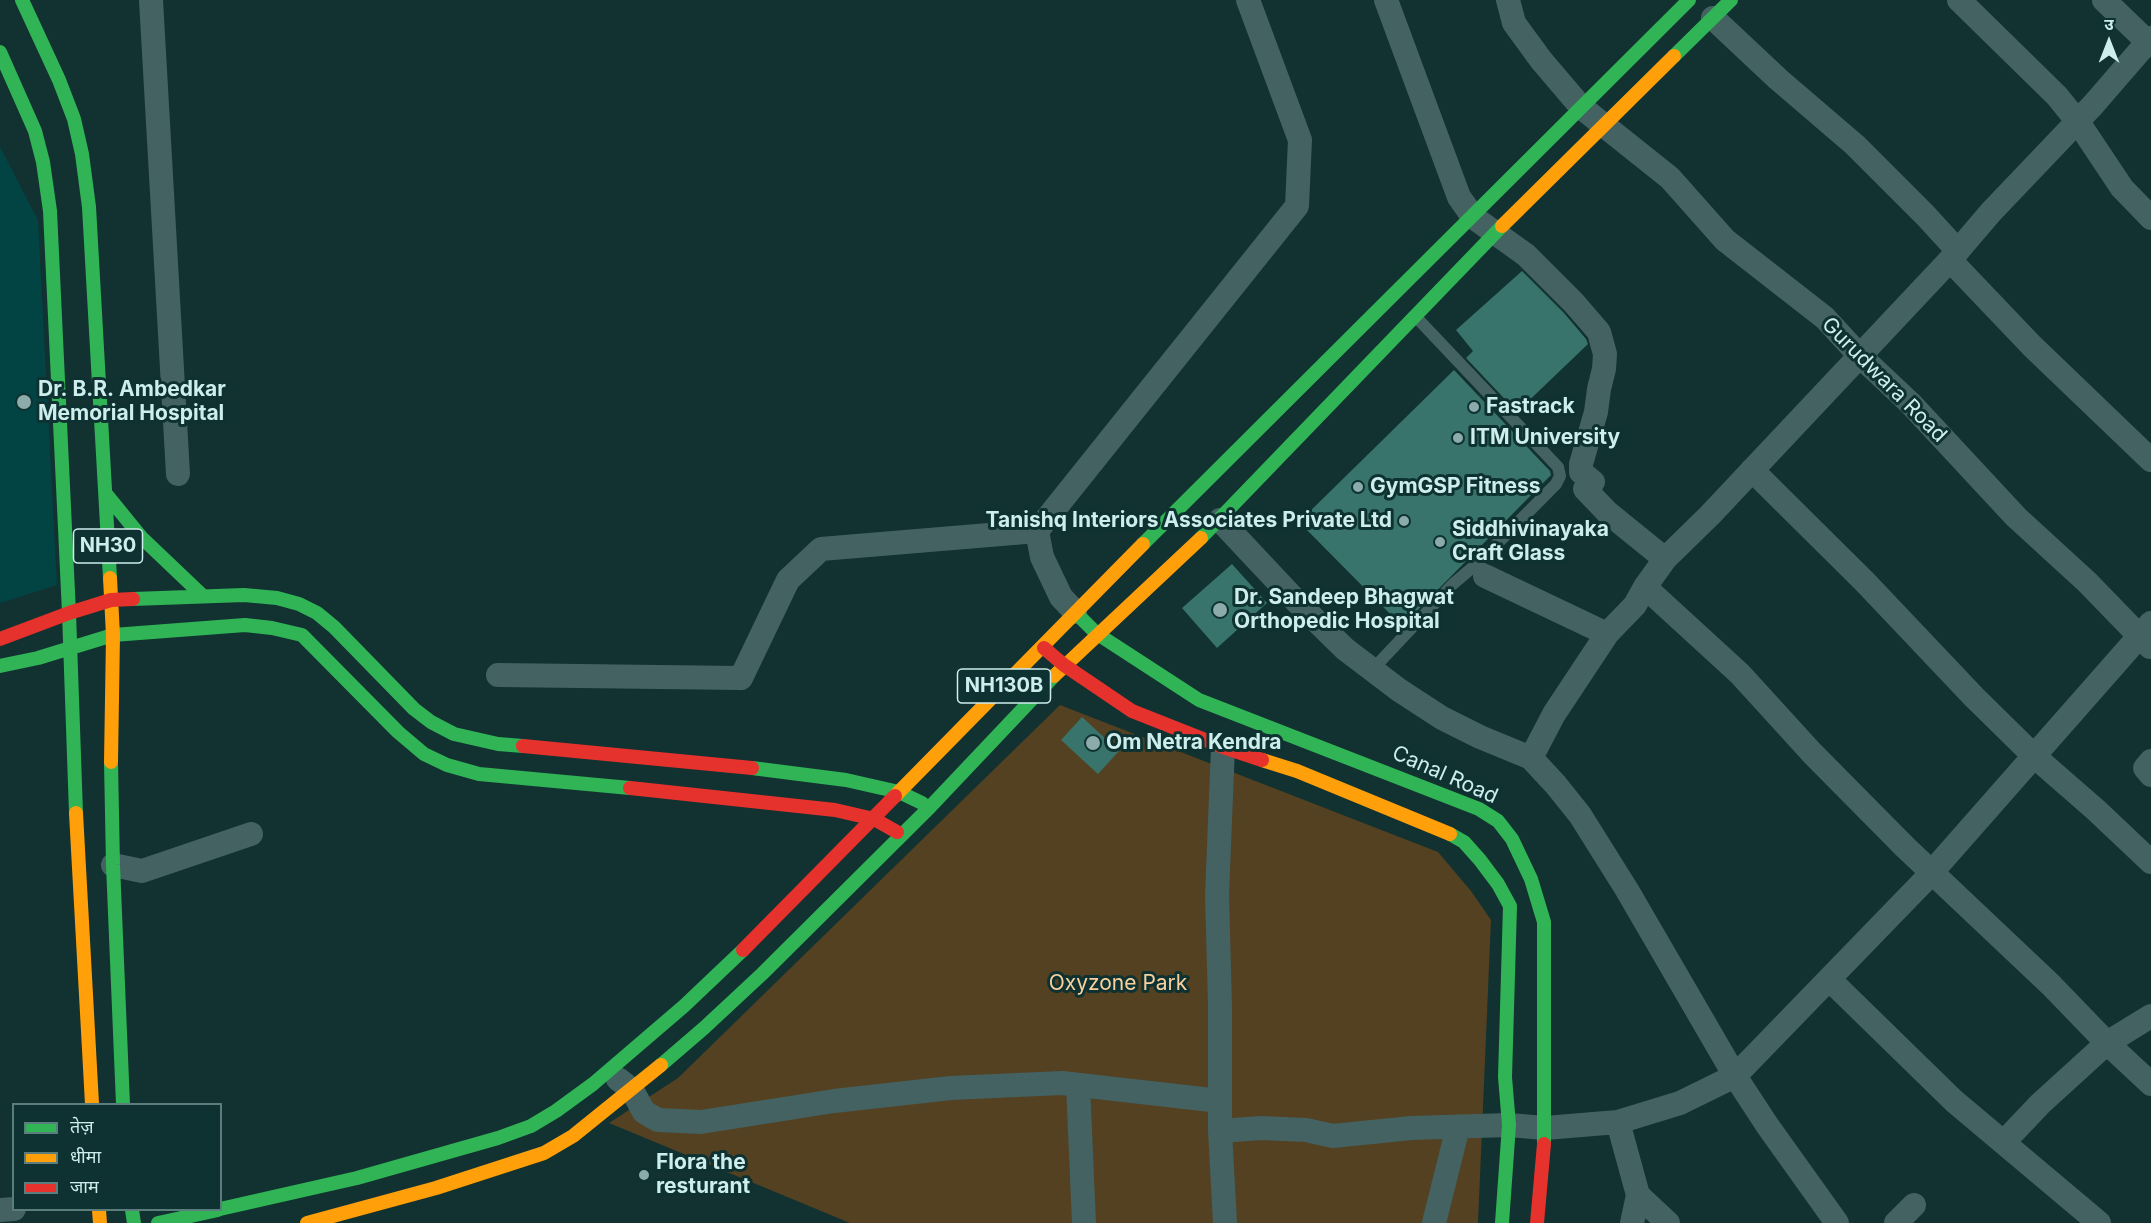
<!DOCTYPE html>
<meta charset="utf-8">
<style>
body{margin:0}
#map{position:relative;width:2151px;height:1223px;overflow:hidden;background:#123131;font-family:Inter,"Noto Sans Devanagari",sans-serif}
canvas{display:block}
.legend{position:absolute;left:12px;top:1103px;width:210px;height:108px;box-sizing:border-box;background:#0e3231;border:2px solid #5b7d7c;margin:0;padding:8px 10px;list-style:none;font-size:18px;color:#ceeeed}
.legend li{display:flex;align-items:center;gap:12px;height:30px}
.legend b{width:30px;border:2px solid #5b7d7c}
.north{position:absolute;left:2079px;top:12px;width:60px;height:60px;-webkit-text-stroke:4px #0e3231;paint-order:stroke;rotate:0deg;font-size:16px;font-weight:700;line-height:24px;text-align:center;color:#ceeeed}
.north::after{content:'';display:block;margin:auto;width:21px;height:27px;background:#ceeeed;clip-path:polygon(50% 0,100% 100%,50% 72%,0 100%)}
</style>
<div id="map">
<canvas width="2151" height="1223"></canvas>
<ul class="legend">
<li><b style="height:8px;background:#30b455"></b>तेज़</li>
<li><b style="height:8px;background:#ff9f0a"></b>धीमा</li>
<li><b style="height:8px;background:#e5322d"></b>जाम</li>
</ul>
<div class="north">उ</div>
</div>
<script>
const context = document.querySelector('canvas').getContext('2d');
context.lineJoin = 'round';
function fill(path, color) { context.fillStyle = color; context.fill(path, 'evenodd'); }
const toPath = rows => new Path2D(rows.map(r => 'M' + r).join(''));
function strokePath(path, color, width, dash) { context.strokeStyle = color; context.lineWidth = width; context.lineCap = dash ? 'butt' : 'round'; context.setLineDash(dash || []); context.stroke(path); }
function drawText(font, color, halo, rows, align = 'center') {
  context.font = font + ' Inter,sans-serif'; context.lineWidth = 6; context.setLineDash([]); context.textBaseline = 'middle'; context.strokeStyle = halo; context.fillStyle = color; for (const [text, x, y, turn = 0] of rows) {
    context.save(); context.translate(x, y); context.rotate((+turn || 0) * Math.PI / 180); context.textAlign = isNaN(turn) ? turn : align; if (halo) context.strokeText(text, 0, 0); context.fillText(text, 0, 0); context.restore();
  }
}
const built = toPath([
 [0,147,38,220,57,585,0,603]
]);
const green = toPath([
 [1060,705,1438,852,1471,891,1491,920,1478,1223,850,1223,609,1123,678,1078]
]);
const building = toPath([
 [1522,271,1564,313,1586,339,1588,344,1517,412,1466,358,1473,351,1456,330],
 [1454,370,1550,471,1551,475,1402,626,1299,522],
 [1232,564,1267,603,1217,648,1182,608],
 [1082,717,1119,751,1098,774,1061,740]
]);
const lane = toPath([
 [1373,669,1453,584,1479,562,1556,484,1560,476,1558,467,1416,317]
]);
const street = toPath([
 [151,0,178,474],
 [1386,0,1459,197,1473,217,1526,255,1574,303,1599,332,1605,354,1604,369,1599,389,1596,412,1581,464,1581,472,1593,482,1585,489,1607,512,1665,559],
 [1508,0,1514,23,1541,60,1581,107,1670,178,1725,240,1825,318,1859,355,1911,404,2016,517,2087,582,2150,647],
 [1959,0,2057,96,2078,122,2122,188,2151,218],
 [2104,0,2151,45],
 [1713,18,1778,79,1855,145,1926,216,1958,251],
 [1950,260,2032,346,2151,460],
 [1752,470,1865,582,1974,697,2034,756,2096,810,2151,862],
 [1220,520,1297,602,1345,649,1399,690,1442,718,1480,737,1531,758,1556,785,1580,815,1627,890,1735,1076,1767,1125,1837,1223],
 [1037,531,1042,557,1061,597,1075,612],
 [1485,576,1607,634],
 [1645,587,1740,674,1812,753,1905,847,2051,985,2107,1043,2151,1084],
 [498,675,741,678,788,580,821,549,1037,531,1297,206,1300,140,1248,0],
 [1223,747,1217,895,1220,1006,1220,1131,1225,1223],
 [1531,758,1554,714,1607,634,1635,605,1645,587,1665,559,1710,515,1950,260,1991,212,2093,105,2151,38],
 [2151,761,2145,768,2151,775],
 [113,865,142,871,251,834],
 [1830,980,1954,1101,2099,1223],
 [618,1079,632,1090,644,1112,658,1120,701,1122,834,1101,951,1088,1062,1083,1220,1101],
 [1078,1085,1084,1223],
 [1618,1122,1638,1195,1632,1223],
 [1220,1131,1261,1128,1306,1130,1333,1136,1411,1128,1509,1125,1545,1128,1618,1122,1680,1103,1735,1076,1924,881,2151,623],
 [2004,1142,2040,1104,2107,1043,2151,1016],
 [1638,1195,1668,1223],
 [0,1210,14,1209],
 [1434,1223,1458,1127],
 [1896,1223,1914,1205]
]);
const fast = toPath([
 [22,0,59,80,74,119,82,154,89,207,110,578],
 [0,52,35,131,43,162,50,211,69,613,76,813],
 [1674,56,1731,0],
 [106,494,141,537,203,596],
 [1201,538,1502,226],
 [1143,544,1689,0],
 [133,599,244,595,277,598,299,604,317,613,334,627,414,709,431,722,454,734,498,744,523,746],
 [1077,614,1096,633,1199,700,1479,809,1498,821,1512,839,1531,879,1544,922,1544,1144],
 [0,666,38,658,113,635,245,625,272,628,302,635,398,732,424,754,447,765,479,774,630,788],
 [111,762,113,865,123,1104],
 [752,768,846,780,899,792,922,803],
 [1450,834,1464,842,1480,860,1498,884,1510,906,1505,1077,1509,1125,1502,1223],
 [661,1065,704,1028,762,974,930,807,1054,676],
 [220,1209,357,1178,498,1138,531,1126,556,1111,593,1084,684,1006,743,950],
 [132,1210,134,1223],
 [158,1223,218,1210]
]);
const slow = toPath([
 [1502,226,1674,56],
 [110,578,113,635,111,762],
 [1054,676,1201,538],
 [1262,760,1297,771,1450,834],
 [895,796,1143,544],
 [76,813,92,1104],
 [99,1210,100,1223],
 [307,1223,436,1188,544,1153,573,1136,661,1065]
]);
const jam = toPath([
 [0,639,69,613,111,600,133,599],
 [1044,648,1064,665,1132,711,1223,747,1262,760],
 [523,746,752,768],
 [630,788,835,810,874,819,897,832],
 [743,950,895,796],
 [1537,1223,1544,1144]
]);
const markers = [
 [24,402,8,"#8cacab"],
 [1474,407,6,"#8cacab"],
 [1458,438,6,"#8cacab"],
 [1358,487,6,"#8cacab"],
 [1404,521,6,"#8cacab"],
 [1440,542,6,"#8cacab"],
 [1220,610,8,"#8cacab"],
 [1093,743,8,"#8cacab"],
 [644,1175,6,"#8cacab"]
];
const shields = [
 [108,546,69],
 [1004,686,93]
];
const shieldNames = [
 ["NH30",108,546],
 ["NH130B",1004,686]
];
const streetNames = [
 ["Gurudwara Road",1884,380,45],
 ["Canal Road",1445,775,24]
];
const poiNames = [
 ["Dr. B.R. Ambedkar",38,390],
 ["Memorial Hospital",38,414],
 ["Fastrack",1486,407],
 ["ITM University",1470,438],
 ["GymGSP Fitness",1370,487],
 ["Tanishq Interiors Associates Private Ltd",1392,521,"right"],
 ["Siddhivinayaka",1452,530],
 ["Craft Glass",1452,554],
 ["Dr. Sandeep Bhagwat",1234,598],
 ["Orthopedic Hospital",1234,622],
 ["Om Netra Kendra",1106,743],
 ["Flora the",656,1163],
 ["resturant",656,1187]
];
const parkNames = [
 ["Oxyzone Park",1118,984]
];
fill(built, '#024443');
fill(green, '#534121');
fill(building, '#38746b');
strokePath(lane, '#446261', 12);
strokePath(street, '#446261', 24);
strokePath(fast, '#30b455', 14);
strokePath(slow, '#ff9f0a', 14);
strokePath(jam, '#e5322d', 14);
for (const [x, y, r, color] of markers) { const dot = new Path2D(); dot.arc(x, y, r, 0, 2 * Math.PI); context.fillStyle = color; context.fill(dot); strokePath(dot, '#0e3231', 2); }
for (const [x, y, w] of shields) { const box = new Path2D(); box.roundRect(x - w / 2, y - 17, w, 34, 4.5); context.fillStyle = '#0e3231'; context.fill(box); strokePath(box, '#ceeeed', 1.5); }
drawText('bold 20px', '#ceeeed', null, shieldNames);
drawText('21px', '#ceeeed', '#0e3231', streetNames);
drawText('bold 21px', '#ceeeed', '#0e3231', poiNames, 'left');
drawText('21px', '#f7d09e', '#0e3231', parkNames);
</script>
